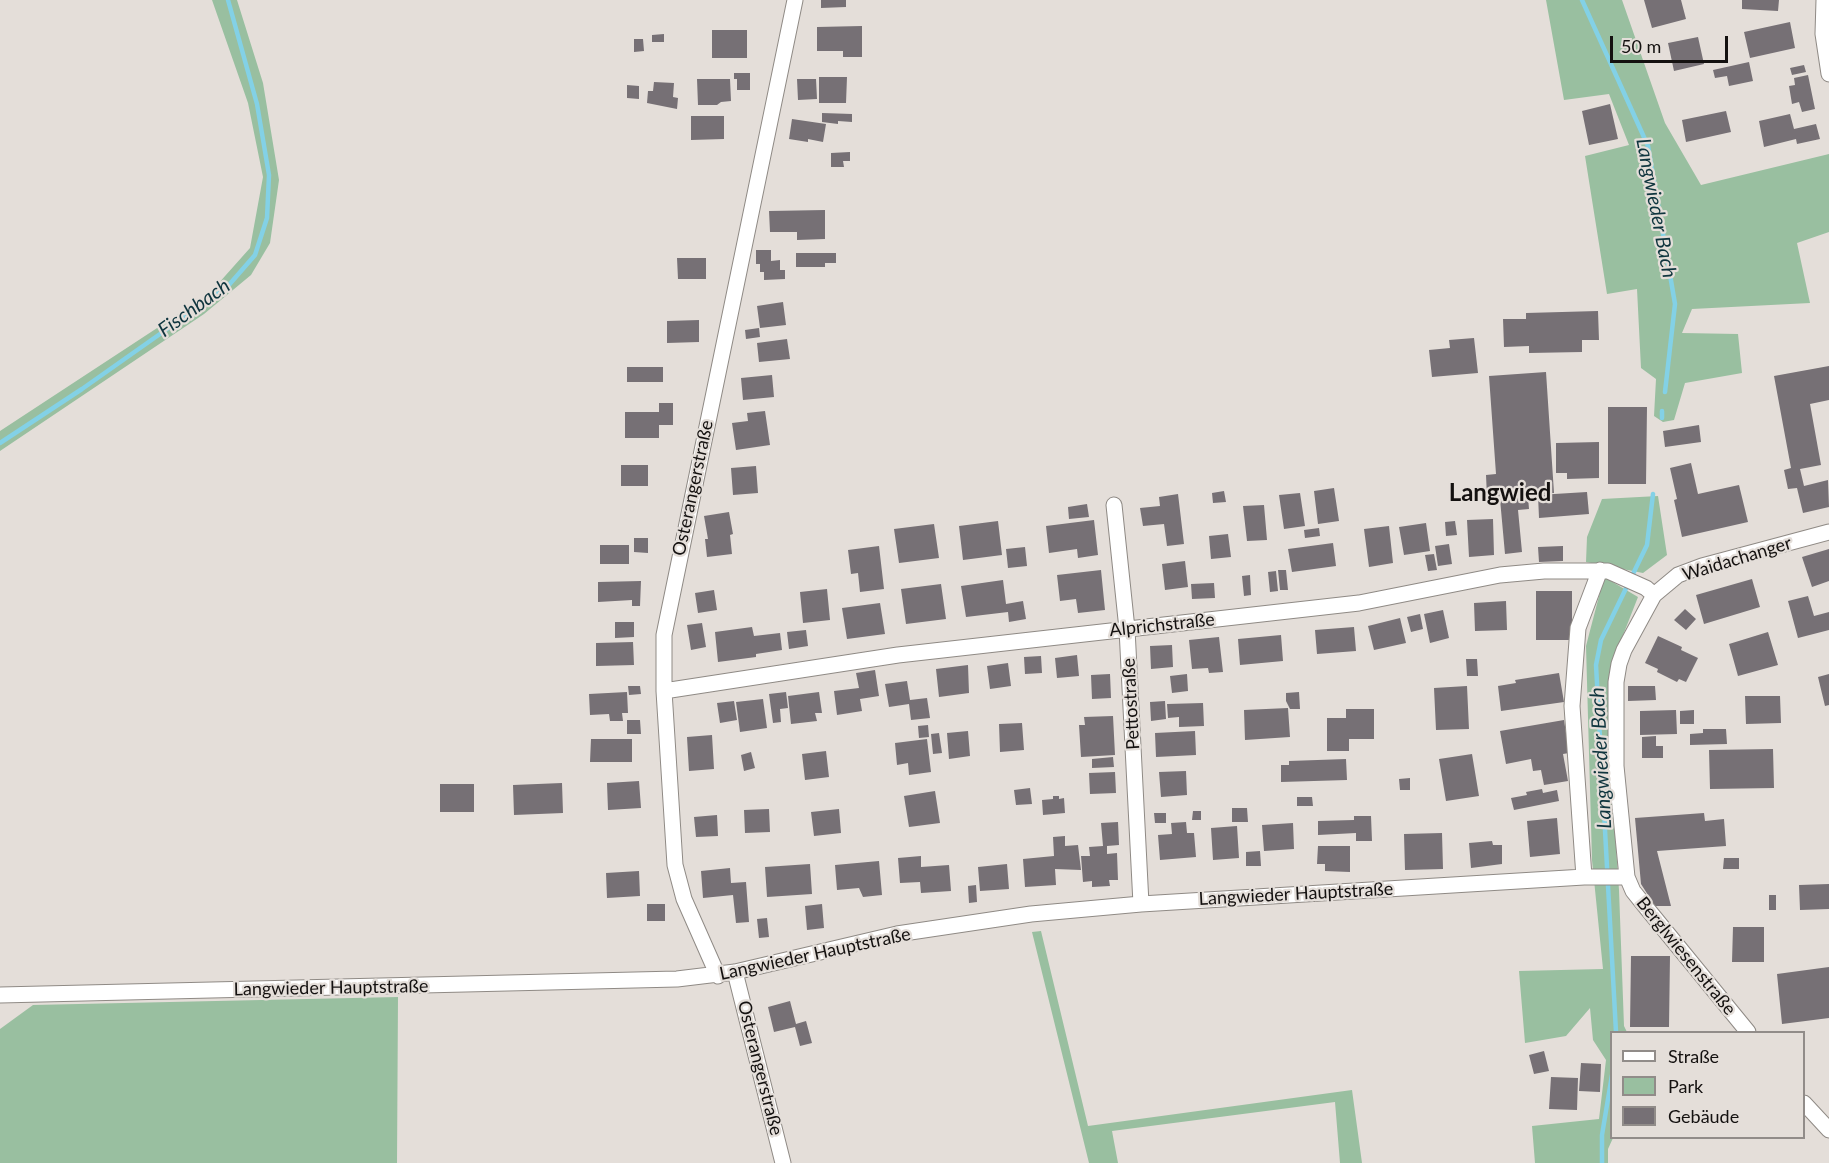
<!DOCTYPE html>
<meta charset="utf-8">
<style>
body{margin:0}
#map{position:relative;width:1829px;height:1163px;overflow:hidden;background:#e4ded9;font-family:Lato,sans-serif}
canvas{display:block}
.legend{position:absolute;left:1610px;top:1031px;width:195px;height:108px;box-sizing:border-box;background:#e4ded9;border:2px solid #918c89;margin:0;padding:8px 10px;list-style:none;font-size:18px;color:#141110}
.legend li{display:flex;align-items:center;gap:12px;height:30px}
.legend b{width:30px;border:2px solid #918c89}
.scale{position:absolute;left:1610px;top:36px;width:118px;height:27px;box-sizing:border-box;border:3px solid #141110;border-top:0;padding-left:8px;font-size:18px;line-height:21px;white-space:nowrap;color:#141110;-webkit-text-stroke:4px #e4ded9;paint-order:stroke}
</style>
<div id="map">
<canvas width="1829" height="1163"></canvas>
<ul class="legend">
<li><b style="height:8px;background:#fff"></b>Straße</li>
<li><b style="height:16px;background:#99bfa0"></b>Park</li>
<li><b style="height:16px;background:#767075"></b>Gebäude</li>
</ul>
<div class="scale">50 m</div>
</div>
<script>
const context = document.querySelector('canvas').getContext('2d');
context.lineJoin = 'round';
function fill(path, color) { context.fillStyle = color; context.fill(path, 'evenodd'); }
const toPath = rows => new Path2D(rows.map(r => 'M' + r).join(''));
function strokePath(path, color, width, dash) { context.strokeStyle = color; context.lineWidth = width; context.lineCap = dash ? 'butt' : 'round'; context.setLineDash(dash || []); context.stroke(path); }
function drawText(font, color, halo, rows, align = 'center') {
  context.font = font + ' Lato,sans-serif'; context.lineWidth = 4.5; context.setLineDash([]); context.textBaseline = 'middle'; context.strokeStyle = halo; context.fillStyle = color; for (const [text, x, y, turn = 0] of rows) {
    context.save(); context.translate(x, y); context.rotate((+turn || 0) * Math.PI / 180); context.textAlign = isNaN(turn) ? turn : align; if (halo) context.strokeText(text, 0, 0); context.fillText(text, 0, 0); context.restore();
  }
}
const green = toPath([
 [212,0,237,0,263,83,279,180,270,243,251,275,204,314,0,451,0,431,209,294,250,248,263,177,248,103],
 [1546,0,1622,0,1665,123,1701,185,1829,154,1829,232,1797,243,1810,303,1692,309,1682,333,1738,334,1742,373,1685,383,1674,420,1663,422,1654,416,1656,379,1641,368,1637,289,1607,294,1585,156,1629,145,1609,94,1564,100],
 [1658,496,1667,555,1643,573,1586,562,1587,537,1602,499],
 [1604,577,1638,597,1616,653,1611,776,1619,890,1624,1026,1627,1032,1612,1032,1613,1138,1608,1149,1608,1163,1535,1163,1532,1126,1599,1119,1606,1060,1593,1040,1590,1008,1566,1036,1525,1043,1519,971,1603,969,1592,860,1586,646],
 [1041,931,1088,1126,1352,1090,1362,1163,1340,1163,1335,1102,1112,1131,1118,1163,1089,1163,1032,932],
 [398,997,397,1163,0,1163,0,1029,33,1005]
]);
const stream = toPath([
 [1582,0,1648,146,1675,304,1665,392],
 [1662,418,1662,411],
 [0,443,82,389,228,286,255,255,267,218,269,175,257,104,228,0],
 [1616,1032,1596,665,1601,640,1647,545,1653,494],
 [1602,1163,1602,1135,1612,1075]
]);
const building = toPath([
 [821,0,846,0,846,7,821,8],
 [1644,0,1681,0,1686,19,1652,28],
 [1742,0,1779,0,1778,11,1742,9],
 [1790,22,1795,48,1750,58,1744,32],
 [862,26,862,57,843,57,843,51,817,51,817,27],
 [712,30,747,30,747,58,712,58],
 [664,34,664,42,652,42,652,35],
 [1698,37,1704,64,1674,71,1668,43],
 [634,39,643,39,644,51,634,52],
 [1749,62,1753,81,1729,86,1727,76,1715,78,1713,70],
 [1804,65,1806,72,1792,75,1790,68],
 [734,73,750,73,750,90,737,90,737,79,734,79],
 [1808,75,1815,109,1802,112,1799,102,1792,104,1789,86,1795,85,1794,78],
 [819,77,847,77,846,103,819,103],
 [697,79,730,79,731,101,721,102,717,105,698,105],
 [797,79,816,79,817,99,798,100],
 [654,82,674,83,673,97,678,98,677,109,647,103,648,91,653,91],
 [627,85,639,86,639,99,627,98],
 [1610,104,1618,139,1589,145,1582,111],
 [1726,111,1731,132,1686,142,1682,120],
 [822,113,852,114,852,122,838,121,838,124,822,122],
 [1790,114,1794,129,1816,124,1820,139,1797,144,1796,139,1764,147,1759,121],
 [691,116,724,116,724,139,691,140],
 [792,119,826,124,823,142,808,139,808,142,789,139],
 [850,152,850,161,843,161,844,167,831,167,831,153],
 [825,210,825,239,797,240,797,232,770,232,769,211],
 [756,250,771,250,771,261,780,260,780,270,785,270,785,279,764,280,764,272,760,272,760,264,756,264],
 [796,253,836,253,836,263,825,263,825,267,796,267],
 [677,258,706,258,706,279,678,279],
 [783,302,786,325,760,328,757,306],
 [1598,311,1599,340,1582,340,1582,352,1529,353,1529,346,1504,347,1503,319,1526,319,1526,313],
 [699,320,699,342,667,343,667,321],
 [759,328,760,337,746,339,745,330],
 [1474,338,1478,373,1432,377,1429,350,1450,348,1449,340],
 [787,339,790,359,759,362,757,343],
 [1829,366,1829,400,1810,404,1821,465,1800,469,1804,486,1828,480,1829,507,1803,513,1797,488,1788,489,1784,470,1791,468,1774,376],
 [627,367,663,367,663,382,627,382],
 [1546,372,1554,493,1487,497,1486,475,1496,474,1489,376],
 [772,375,774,397,743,400,741,378],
 [659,403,673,403,673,425,659,425,659,438,625,438,625,412,659,412],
 [1608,407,1647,407,1646,484,1608,484],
 [765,411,770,445,736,450,732,423,748,421,747,413],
 [1699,425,1701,442,1665,447,1663,431],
 [1599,442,1599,478,1567,479,1567,473,1556,473,1556,443],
 [1691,463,1698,494,1739,485,1748,522,1682,537,1674,500,1677,499,1670,468],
 [621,465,648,465,648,486,621,486],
 [756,466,758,493,733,495,731,468],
 [1334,488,1339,521,1318,524,1314,491],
 [1224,491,1226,502,1213,503,1212,493],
 [1587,492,1589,514,1539,518,1538,495],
 [1300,493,1305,526,1284,529,1279,495],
 [1178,494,1184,544,1167,546,1164,524,1143,526,1140,508,1160,506,1159,497],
 [1528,497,1529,509,1518,510,1522,552,1505,554,1500,499],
 [1087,504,1089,517,1069,519,1068,507],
 [1264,505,1267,540,1247,541,1243,506],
 [729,512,733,534,730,535,732,554,707,557,705,539,708,539,704,516],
 [1493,519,1494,555,1469,557,1467,520],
 [1094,520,1098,555,1078,558,1077,549,1049,553,1046,526],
 [998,521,1002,555,963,560,959,526],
 [1455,521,1457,535,1446,536,1445,522],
 [1426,523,1430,551,1404,555,1399,527],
 [934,524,939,558,899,563,894,529],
 [1389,526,1393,563,1369,567,1364,529],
 [1319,528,1320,536,1305,538,1304,530],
 [1228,534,1231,557,1211,559,1209,536],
 [634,538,648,538,648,553,634,552],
 [1333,543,1336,566,1292,572,1288,549],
 [1449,544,1452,564,1438,566,1435,546],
 [600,545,629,545,629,564,600,564],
 [879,546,884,589,860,592,858,573,851,574,848,550],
 [1563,546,1563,561,1539,562,1538,547],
 [1025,547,1027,566,1008,568,1006,549],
 [1829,549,1829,581,1812,587,1802,557],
 [1434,554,1437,570,1428,571,1425,555],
 [1185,561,1188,587,1165,590,1162,564],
 [1101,570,1105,610,1078,613,1076,599,1060,601,1057,575],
 [1278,570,1286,570,1288,590,1280,590],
 [1276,571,1278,591,1270,592,1268,572],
 [1250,575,1251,595,1244,596,1242,576],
 [1752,579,1760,607,1704,624,1696,595],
 [1003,580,1006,604,1023,601,1026,619,1009,622,1008,612,966,617,961,586],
 [641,581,640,606,632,606,632,600,598,602,598,582],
 [1214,583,1215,598,1192,599,1191,584],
 [941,584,946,619,906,624,901,589],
 [827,589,830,620,803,623,800,592],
 [714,590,717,610,698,613,695,593],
 [1536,591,1572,591,1572,640,1536,640],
 [1808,596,1814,616,1829,612,1829,630,1798,638,1788,601],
 [1506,601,1507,630,1475,631,1474,603],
 [880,603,885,634,847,639,842,608],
 [1685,609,1696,619,1686,630,1674,620],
 [1443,610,1449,638,1430,643,1424,614],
 [1420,614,1423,629,1411,632,1407,617],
 [1400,618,1406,643,1374,650,1368,626],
 [615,622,634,622,634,637,615,638],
 [702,623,706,647,691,650,687,625],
 [752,627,754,636,780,633,782,650,756,654,756,657,718,662,715,632],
 [1354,627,1356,651,1317,654,1315,630],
 [806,630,808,646,789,649,787,632],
 [1768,632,1778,665,1738,676,1729,644],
 [1281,635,1283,661,1240,665,1238,639],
 [1658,636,1682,647,1681,650,1698,658,1686,682,1679,679,1677,682,1657,672,1658,669,1645,663],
 [1219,637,1223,672,1209,673,1208,668,1192,669,1189,640],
 [633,642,634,665,596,666,596,643],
 [1172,645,1173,667,1151,669,1150,646],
 [1077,655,1079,676,1057,678,1055,658],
 [1041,656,1042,673,1025,674,1024,657],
 [1466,659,1477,659,1478,676,1467,676],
 [1008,663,1011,686,990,689,987,666],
 [968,665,969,693,939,697,936,669],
 [875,670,879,696,860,699,862,711,837,715,834,691,859,688,856,673],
 [1559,673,1564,702,1501,711,1498,686,1516,683,1515,680],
 [1110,674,1111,698,1092,699,1091,675],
 [1187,674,1188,691,1172,693,1170,676],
 [1829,674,1829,705,1825,706,1818,677],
 [907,681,910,700,927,698,930,718,911,720,909,704,889,707,885,684],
 [628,686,640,686,641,694,629,695],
 [1467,686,1469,729,1436,730,1434,688],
 [1628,686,1655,686,1656,700,1628,701],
 [627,692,628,713,622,713,623,721,610,721,609,714,590,715,589,694],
 [786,692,788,708,780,709,781,722,773,723,769,694],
 [819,692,822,713,815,713,817,721,791,724,788,696],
 [1299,692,1300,709,1290,709,1286,701,1286,693],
 [1745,696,1780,696,1781,723,1746,724],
 [763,699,767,728,740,732,736,702],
 [734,701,737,720,720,723,717,703],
 [1165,701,1166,719,1151,721,1150,702],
 [1203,703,1204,726,1179,727,1179,717,1168,718,1167,704],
 [1288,708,1290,737,1245,740,1244,710],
 [1346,709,1374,709,1374,739,1349,739,1349,751,1327,751,1327,718,1346,718],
 [1676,710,1677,734,1640,735,1640,711],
 [1694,710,1694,724,1680,724,1680,711],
 [1113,716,1115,755,1081,757,1079,725,1085,725,1084,717],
 [627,720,640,720,641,734,627,734],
 [1564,720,1569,753,1563,754,1568,781,1544,785,1541,770,1533,771,1531,759,1506,764,1500,731],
 [1022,723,1024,750,1000,752,999,724],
 [928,725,929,737,919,738,918,726],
 [1703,729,1726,729,1727,744,1690,745,1690,734,1703,733],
 [968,731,970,756,949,759,947,733],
 [1195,731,1196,755,1156,757,1155,733],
 [939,733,942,753,933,754,931,734],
 [712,735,714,769,689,771,687,737],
 [1656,736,1656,746,1663,746,1663,758,1642,758,1642,737],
 [591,739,632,739,632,762,590,762],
 [927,739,931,772,909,775,908,763,897,765,895,743],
 [1773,749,1774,788,1710,789,1709,750],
 [826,751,829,777,805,780,802,754],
 [751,752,755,768,744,771,741,755],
 [1472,754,1479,796,1446,801,1439,759],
 [1113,757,1114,767,1092,768,1092,759],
 [1346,759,1347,780,1281,782,1281,765,1289,765,1289,761],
 [1186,771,1187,795,1161,797,1159,772],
 [1115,772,1116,793,1090,794,1089,773],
 [1410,778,1410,790,1400,790,1399,779],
 [639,781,641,808,608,810,607,783],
 [562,783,563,813,514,815,513,785],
 [440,784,474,784,474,812,440,812],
 [1030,788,1032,804,1016,805,1014,790],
 [1542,789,1543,793,1557,790,1559,801,1514,810,1511,798,1527,795,1526,792],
 [935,791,940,823,909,827,904,796],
 [1053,796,1059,796,1059,799,1064,798,1065,813,1043,815,1042,800,1053,799],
 [1297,797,1312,797,1313,806,1297,806],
 [1232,808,1247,808,1248,822,1232,822],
 [769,809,770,832,745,833,744,810],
 [839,809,841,833,814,836,811,812],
 [1193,811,1201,811,1201,820,1192,820],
 [1154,813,1166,813,1166,823,1155,823],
 [1704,813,1705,821,1724,819,1726,846,1657,851,1671,906,1655,906,1641,884,1635,818],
 [717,815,718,836,696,837,694,817],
 [1354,816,1371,816,1372,841,1356,841,1356,833,1318,835,1318,821,1354,820],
 [1557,818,1560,854,1530,857,1527,821],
 [1118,822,1119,845,1107,846,1107,854,1117,853,1118,880,1109,880,1110,886,1092,887,1092,881,1083,882,1081,856,1090,856,1089,847,1103,846,1101,823],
 [1186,822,1187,833,1194,833,1196,857,1160,860,1158,835,1172,834,1171,823],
 [1293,823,1294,849,1264,851,1262,825],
 [1237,826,1239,858,1213,860,1211,828],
 [1442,833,1443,869,1405,870,1404,834],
 [1065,836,1065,846,1078,845,1081,870,1055,869,1056,885,1025,887,1023,859,1054,856,1053,837],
 [1492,841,1493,845,1502,845,1502,864,1471,868,1469,843],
 [1318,846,1350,846,1350,872,1325,871,1325,864,1317,864],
 [1260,851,1261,866,1246,866,1246,852],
 [921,856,921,867,949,865,951,891,921,893,920,882,900,883,898,858],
 [1724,858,1739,858,1739,869,1723,869],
 [879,861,882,895,863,897,859,888,837,890,835,865],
 [810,864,812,894,767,897,765,867],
 [1007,864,1009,889,980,891,978,867],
 [730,868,731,883,746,882,749,922,736,923,733,895,703,898,701,871],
 [639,871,640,896,607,898,606,873],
 [1829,884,1829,909,1800,910,1799,885],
 [976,885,977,902,969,903,968,886],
 [1769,895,1776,895,1776,910,1769,910],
 [647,904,665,904,665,921,647,921],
 [822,904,824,928,807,930,805,906],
 [767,918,769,937,759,938,757,919],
 [1733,927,1764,927,1764,962,1732,962],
 [1631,956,1670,956,1669,1027,1630,1027],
 [1829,967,1829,1018,1782,1024,1777,974],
 [790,1001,796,1024,806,1021,812,1043,800,1046,795,1027,774,1032,768,1007],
 [1544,1051,1549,1071,1534,1074,1529,1055],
 [1581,1063,1601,1064,1600,1092,1579,1091],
 [1551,1077,1578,1078,1577,1110,1549,1109]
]);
const minor = toPath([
 [1824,0,1823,34,1829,74],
 [1114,505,1127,629,1141,904],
 [664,691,898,655,1359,603,1500,575,1544,571,1608,571,1646,588,1654,595],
 [1584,877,1572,706,1578,628,1600,570],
 [735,972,783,1163],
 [718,976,684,899,675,865,664,691,664,635,795,0],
 [0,995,677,979,735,972,897,934,1031,914,1141,904,1584,877,1627,877],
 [1748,1032,1645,906,1633,891,1627,877,1616,766,1616,682,1619,664,1624,650,1654,595,1678,575,1702,566,1829,532],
 [1804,1103,1829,1130]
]);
const streetNames = [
 ["Osterangerstraße",693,488,-78],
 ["Waidachanger",1737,559,-17],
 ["Alprichstraße",1162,625,-6],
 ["Pettostraße",1131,704,-93],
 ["Langwieder Hauptstraße",1296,894,-3],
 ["Langwieder Hauptstraße",815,954,-12],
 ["Berglwiesenstraße",1686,956,51],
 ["Langwieder Hauptstraße",331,988,-1],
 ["Osterangerstraße",760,1068,76]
];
const waterNames = [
 ["Langwieder Bach",1656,208,79],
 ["Fischbach",194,308,-36],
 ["Langwieder Bach",1601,758,-93]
];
const districtNames = [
 ["Langwied",1500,493]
];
fill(green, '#99bfa0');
strokePath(stream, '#83d1e6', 4.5);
fill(building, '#767075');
strokePath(minor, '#8f8a85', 17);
strokePath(minor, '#fff', 15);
drawText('18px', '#141110', '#e4ded9', streetNames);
drawText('italic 20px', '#0f353e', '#e4ded9', waterNames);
drawText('bold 24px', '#141110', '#e4ded9', districtNames);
</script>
